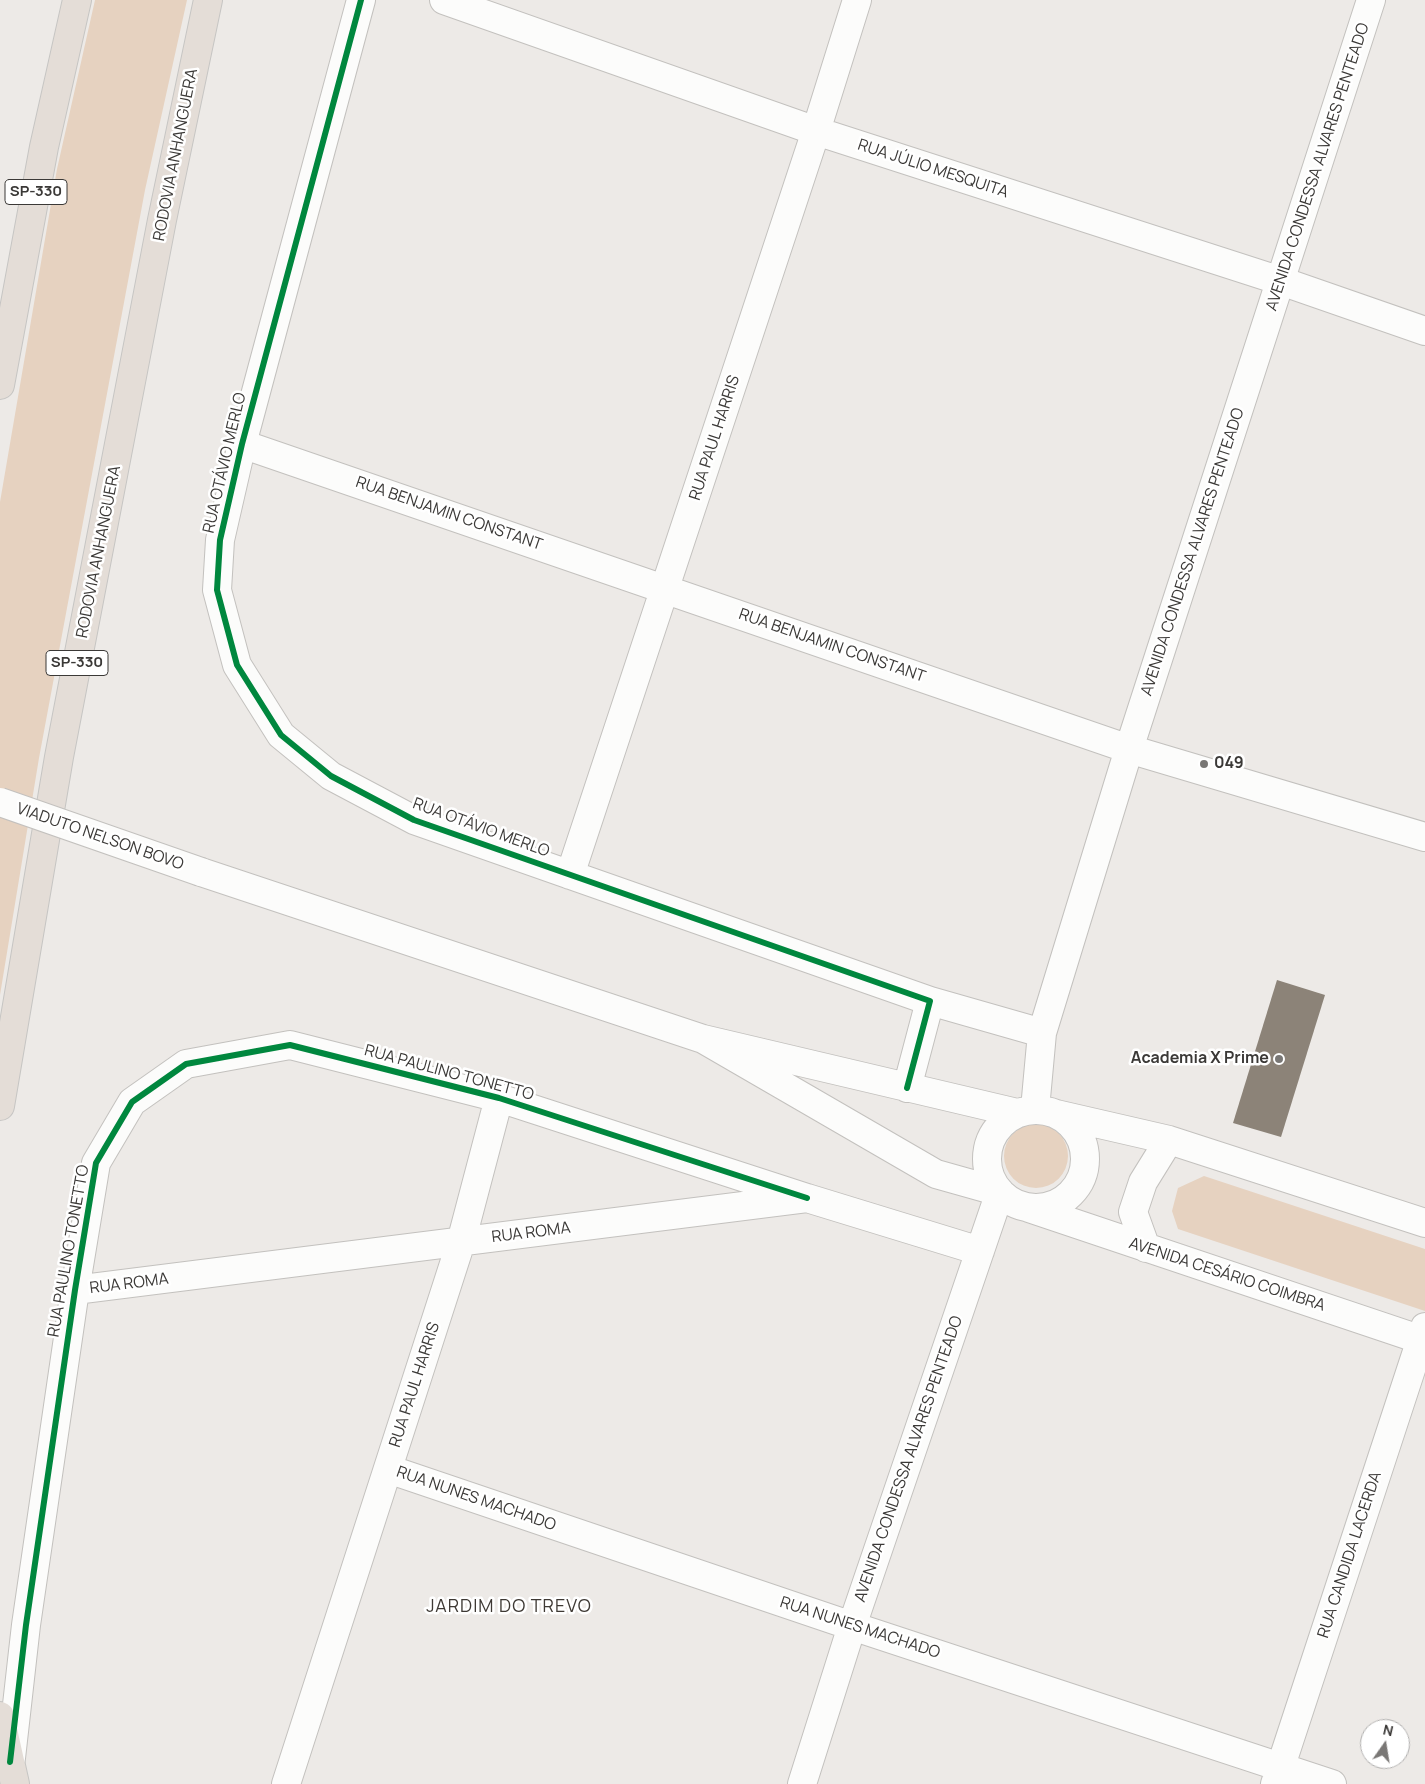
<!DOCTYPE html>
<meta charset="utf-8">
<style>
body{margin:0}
#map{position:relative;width:1425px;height:1784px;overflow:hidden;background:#edeae7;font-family:Manrope,sans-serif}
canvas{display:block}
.north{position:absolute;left:1360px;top:1719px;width:50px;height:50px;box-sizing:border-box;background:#fff;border:1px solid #b1b0af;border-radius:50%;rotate:13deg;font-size:14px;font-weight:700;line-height:20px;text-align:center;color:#3b3937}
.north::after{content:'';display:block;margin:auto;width:18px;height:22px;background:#797775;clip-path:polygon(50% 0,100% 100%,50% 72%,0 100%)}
</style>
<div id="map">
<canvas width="1425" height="1784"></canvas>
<div class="north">N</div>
</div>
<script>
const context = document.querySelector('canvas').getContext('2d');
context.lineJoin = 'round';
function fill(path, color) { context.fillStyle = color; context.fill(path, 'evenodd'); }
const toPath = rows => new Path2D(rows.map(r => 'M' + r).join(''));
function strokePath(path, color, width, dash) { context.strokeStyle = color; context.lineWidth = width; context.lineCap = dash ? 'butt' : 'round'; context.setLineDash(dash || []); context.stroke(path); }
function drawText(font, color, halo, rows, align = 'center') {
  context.font = font + ' Manrope,sans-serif'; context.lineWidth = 5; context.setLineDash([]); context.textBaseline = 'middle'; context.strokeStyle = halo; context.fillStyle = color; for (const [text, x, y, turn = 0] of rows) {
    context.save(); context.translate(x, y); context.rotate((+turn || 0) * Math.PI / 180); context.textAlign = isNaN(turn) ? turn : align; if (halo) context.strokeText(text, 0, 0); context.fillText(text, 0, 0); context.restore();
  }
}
const green = toPath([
 [95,0,187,0,145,190,39,758,0,995,0,502,57,169],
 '1004 1156a32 32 0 1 1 64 0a32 32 0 1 1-64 0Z',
 [1204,1176,1425,1249,1425,1311,1178,1229,1172,1211,1178,1188]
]);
const building = toPath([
 [1277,980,1325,995,1281,1137,1233,1123]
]);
const minor = toPath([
 [361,0,242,444,220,540,217,590,237,665,281,735,331,776,414,820,930,1001,907,1088],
 [444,0,816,131,1281,281,1425,331],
 [242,444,1129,749,1425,837],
 [201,872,703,1039,1017,1113],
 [570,875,816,131,857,0],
 [930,1001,1042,1033],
 [703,1039,936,1174,1000,1192,852,1626,802,1784],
 [1035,1109,1042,1033,1129,749,1371,0],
 '987 1159a49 49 0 1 1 98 0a49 49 0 1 1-98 0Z',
 [1056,1114,1169,1140,1425,1223],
 [1029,1208,1425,1341],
 [1146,1248,1133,1212,1143,1182,1169,1140],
 [75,1290,807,1198,980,1251],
 [388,1469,852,1626,1332,1784],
 [11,1758,26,1625,75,1290,96,1163,132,1102,186,1064,290,1045,499,1098,807,1198],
 [286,1784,461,1242,499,1098],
 [1275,1784,1425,1327]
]);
const highway = toPath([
 [0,385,44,147,77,0],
 [0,1106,59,757,162,220,208,0],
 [0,1716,15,1784]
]);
const minorBridge = toPath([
 [0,802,201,872]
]);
const cycleway = toPath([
 [361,0,242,444,220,540,217,590,237,665,281,735,331,776,414,820,930,1001,907,1088],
 [10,1762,26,1625,75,1290,96,1163,132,1102,186,1064,290,1045,499,1098,807,1198]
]);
const markers = [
 [1204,764,5,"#797775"],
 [1279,1059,5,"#797775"]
];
const shields = [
 [36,192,62],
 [77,663,62]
];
const shieldNames = [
 ["SP-330",36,192],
 ["SP-330",77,663]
];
const streetNames = [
 ["RODOVIA ANHANGUERA",176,155,-79],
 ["AVENIDA CONDESSA ALVARES PENTEADO",1318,167,-72],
 ["RUA JÚLIO MESQUITA",933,169,18],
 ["RUA PAUL HARRIS",715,438,-72],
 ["RUA OTÁVIO MERLO",225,463,-77],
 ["RUA BENJAMIN CONSTANT",449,514,19],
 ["RODOVIA ANHANGUERA",99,552,-79],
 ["AVENIDA CONDESSA ALVARES PENTEADO",1193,552,-72],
 ["RUA BENJAMIN CONSTANT",832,646,19],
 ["RUA OTÁVIO MERLO",481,828,20],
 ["VIADUTO NELSON BOVO",100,837,19],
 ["RUA PAULINO TONETTO",449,1073,15],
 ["RUA ROMA",531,1233,-7],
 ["RUA PAULINO TONETTO",69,1251,-80],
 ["AVENIDA CESÁRIO COIMBRA",1227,1275,18],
 ["RUA ROMA",129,1284,-7],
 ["RUA PAUL HARRIS",415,1385,-72],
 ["AVENIDA CONDESSA ALVARES PENTEADO",909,1459,-71],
 ["RUA NUNES MACHADO",476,1499,19],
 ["RUA CANDIDA LACERDA",1350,1555,-72],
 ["RUA NUNES MACHADO",860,1628,18]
];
const poiNames = [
 ["049",1214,764],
 ["Academia X Prime",1269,1059,"right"]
];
const neighbourhoodNames = [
 ["JARDIM DO TREVO",509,1607]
];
fill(green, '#e6d2c0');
fill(building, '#8c8378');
strokePath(minor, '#c3c1be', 30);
strokePath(highway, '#c6c5c3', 30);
strokePath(minor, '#fcfcfb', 28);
strokePath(highway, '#e4ddd7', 28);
strokePath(minorBridge, '#c3c1be', 30, []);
strokePath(minorBridge, '#fcfcfb', 28);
strokePath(cycleway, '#00873e', 6);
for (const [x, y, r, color] of markers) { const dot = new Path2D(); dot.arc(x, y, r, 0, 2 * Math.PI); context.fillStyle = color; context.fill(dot); strokePath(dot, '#fff', 2); }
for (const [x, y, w] of shields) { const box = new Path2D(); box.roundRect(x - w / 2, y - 12.5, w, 25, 4); context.fillStyle = '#fff'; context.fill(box); strokePath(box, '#3b3937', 1); }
drawText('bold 15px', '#3b3937', null, shieldNames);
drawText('16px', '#3b3937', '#fff', streetNames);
drawText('bold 16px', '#3b3937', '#fff', poiNames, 'left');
context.letterSpacing = '1px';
drawText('18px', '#3e3934', '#fff', neighbourhoodNames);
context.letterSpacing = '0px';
</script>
